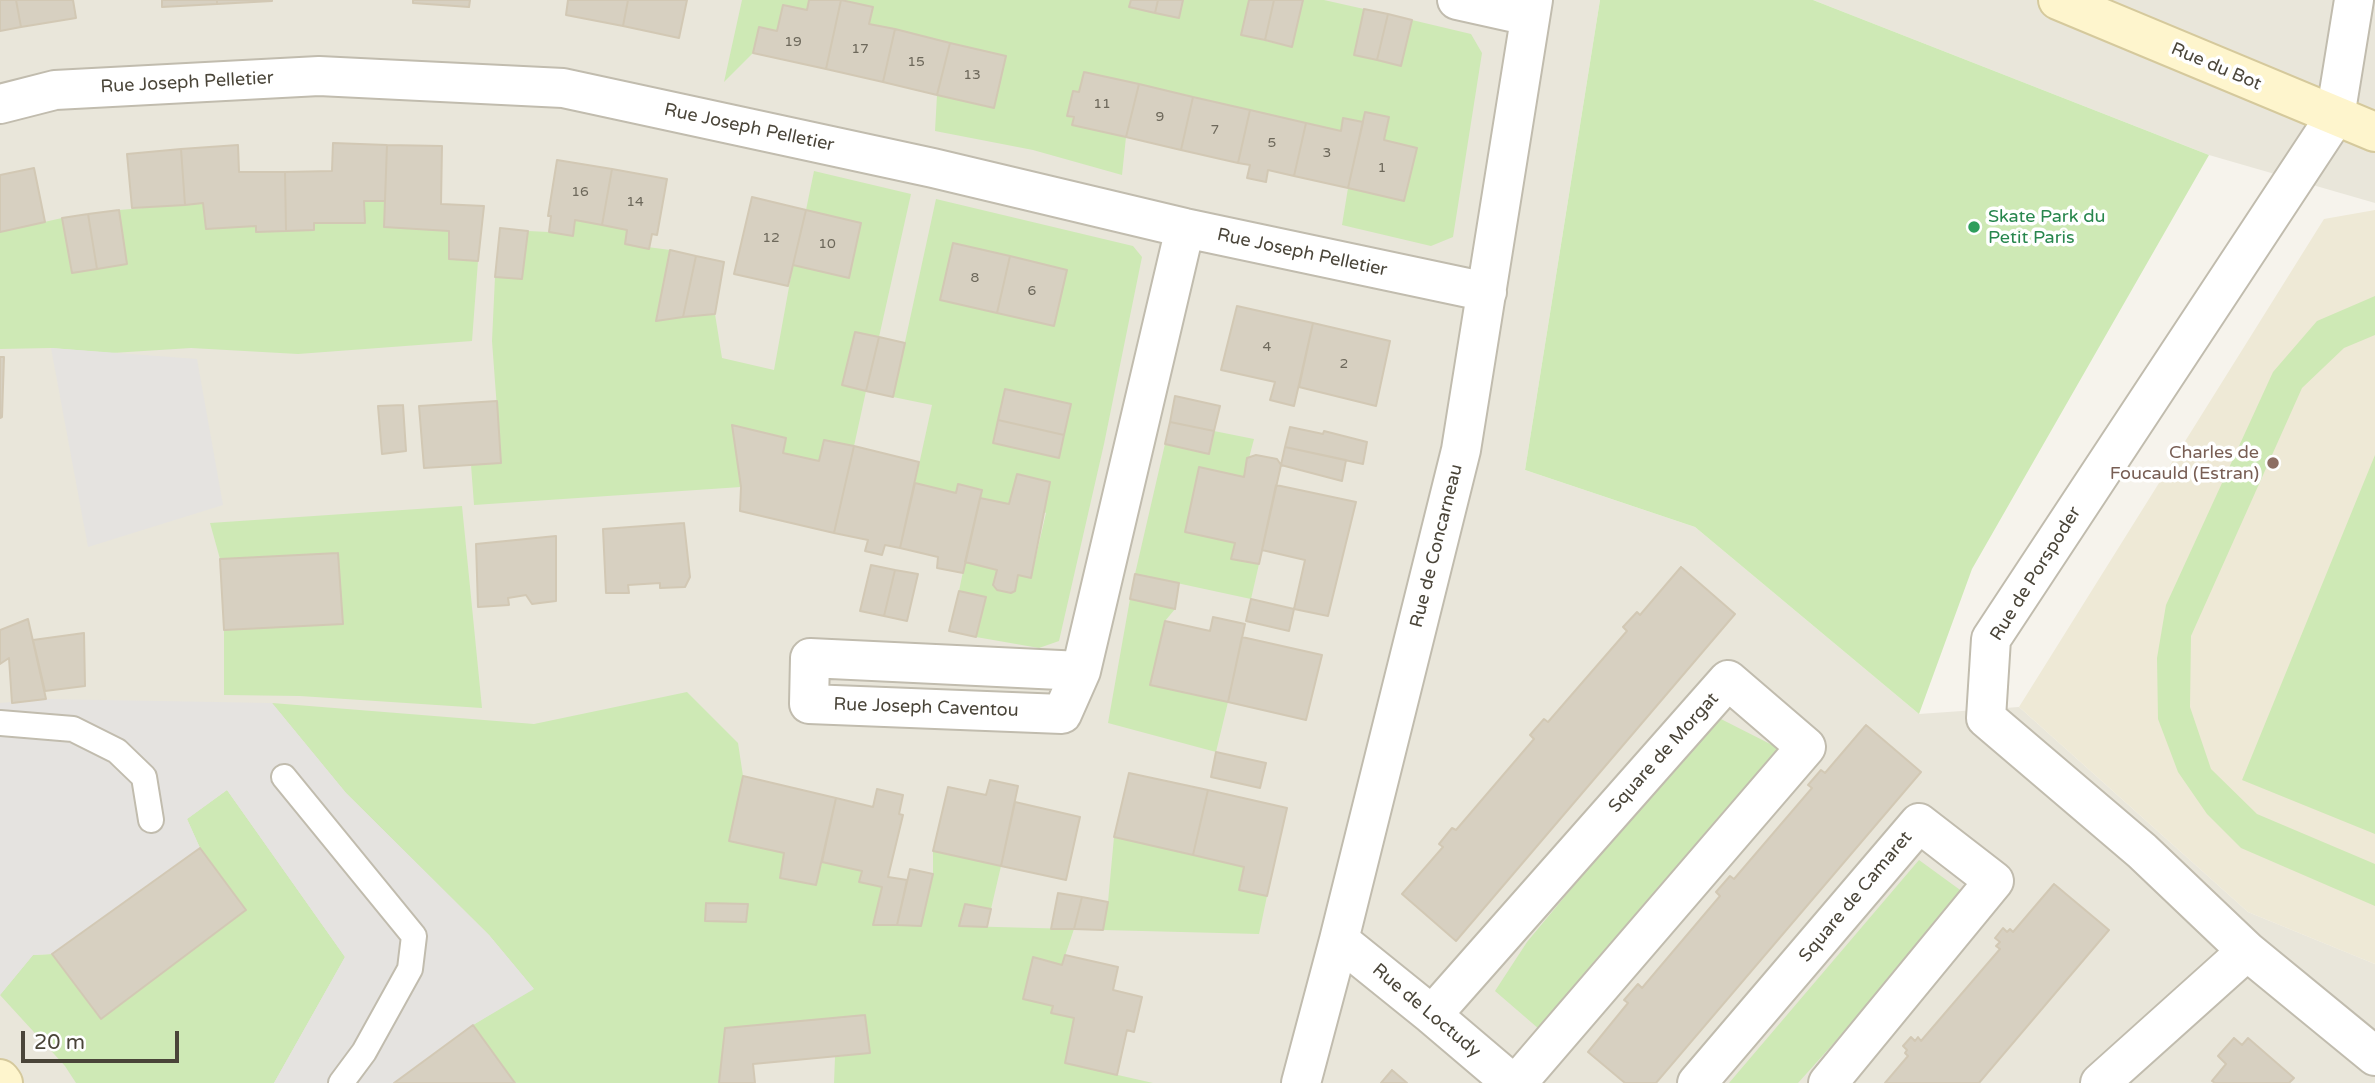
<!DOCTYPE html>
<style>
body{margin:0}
#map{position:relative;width:2375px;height:1083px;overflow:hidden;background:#f6f3ec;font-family:"Varela Round",sans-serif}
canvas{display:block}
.scale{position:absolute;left:21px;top:1031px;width:158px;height:32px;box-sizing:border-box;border:4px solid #4a4539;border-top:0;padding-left:9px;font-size:21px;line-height:24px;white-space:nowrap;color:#4a4539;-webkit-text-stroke:5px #fff;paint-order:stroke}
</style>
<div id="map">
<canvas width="2375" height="1083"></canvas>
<div class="scale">20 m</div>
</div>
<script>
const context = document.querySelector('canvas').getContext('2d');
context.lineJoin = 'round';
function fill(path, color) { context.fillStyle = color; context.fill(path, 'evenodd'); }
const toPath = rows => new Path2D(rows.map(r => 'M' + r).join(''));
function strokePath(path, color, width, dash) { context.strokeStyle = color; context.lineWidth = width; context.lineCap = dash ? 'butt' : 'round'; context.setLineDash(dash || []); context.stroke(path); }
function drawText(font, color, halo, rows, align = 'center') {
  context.font = font + ' "Varela Round",sans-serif'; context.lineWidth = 7; context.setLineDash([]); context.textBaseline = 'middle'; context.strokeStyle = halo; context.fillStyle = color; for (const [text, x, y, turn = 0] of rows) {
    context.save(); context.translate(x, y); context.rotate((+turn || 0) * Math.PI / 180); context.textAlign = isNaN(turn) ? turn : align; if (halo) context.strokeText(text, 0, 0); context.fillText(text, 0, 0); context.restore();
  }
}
const residential = toPath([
 [0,0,1600,0,1525,470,1695,527,1919,714,2019,707,2248,912,2375,964,2375,1083,0,1083],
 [1813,0,2375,0,2375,203,2209,155]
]);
const education = toPath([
 [2375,210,2375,964,2248,912,2019,707,2324,219]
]);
const green = toPath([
 [742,0,809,0,807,10,783,5,777,31,759,27,753,53,724,82],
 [842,0,1131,0,1130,7,1178,18,1183,0,1249,0,1241,35,1291,47,1303,0,1324,0,1364,9,1354,55,1401,66,1412,20,1471,34,1482,53,1453,237,1431,246,1342,225,1348,188,1404,201,1384,140,1389,117,1366,112,1363,122,1344,118,1341,131,1084,72,1079,92,1073,91,1067,116,1126,137,1122,175,1033,150,935,131,937,95,994,108,1006,56,869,24,873,7],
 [1600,0,1813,0,2209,155,1972,569,1919,714,1695,527,1525,470],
 [814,171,911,194,879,337,855,332,842,385,866,391,854,446,824,440,819,461,783,453,786,438,732,425,741,487,474,505,471,465,501,463,492,341,495,277,522,279,528,231,549,232,575,220,627,230,625,244,670,250,656,320,715,314,722,358,774,370,793,265,849,278,861,223,806,210],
 [936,199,1133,246,1142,257,1104,444,1059,641,1039,648,976,637,986,597,959,591,965,562,1031,578,1046,513,1044,512,1050,482,1017,475,1009,504,980,498,982,489,959,485,956,493,915,483,932,405,893,397],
 [953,243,1010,256,1054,325,940,300],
 [364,201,385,201,385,227,449,231,449,259,478,261,472,341,298,354,191,348,112,353,51,348,0,349,0,232,62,218,72,273,127,264,119,210,203,203,206,229,256,226,257,232,313,230,314,223,365,223],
 [2375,296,2375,335,2344,348,2302,388,2191,636,2190,707,2211,769,2257,814,2375,864,2375,906,2241,848,2207,814,2178,772,2158,719,2157,658,2166,605,2273,372,2317,321],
 [1214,431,1254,439,1244,477,1199,468,1185,532,1235,543,1232,559,1259,564,1251,599,1135,574,1165,444,1209,454],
 [2375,455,2375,834,2242,780],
 [462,506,482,708,300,696,224,695,224,630,338,553,220,559,210,523],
 [1130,599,1175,609,1165,621,1150,685,1228,702,1216,752,1108,723],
 [687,692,738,743,743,776,729,841,784,853,780,878,816,885,822,862,862,871,860,882,882,887,873,925,921,926,933,874,933,851,1001,866,991,909,966,904,959,926,1074,929,1062,965,1033,957,1024,999,1053,1006,1052,1013,1074,1018,1065,1063,1153,1083,834,1083,835,1057,869,1053,865,1015,726,1028,719,1083,515,1083,473,1025,533,988,489,935,346,793,272,703,534,724],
 [706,903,748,904,746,922,705,921],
 [1715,716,1788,753,1539,1029,1495,991,1527,942],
 [227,790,345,957,274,1083,76,1083,65,1066,0,995,33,955,52,954,101,1018,246,910,200,848,187,819],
 [1114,837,1244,867,1239,889,1267,896,1259,934,1103,930,1108,902],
 [1919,860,1967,895,1798,1083,1729,1083]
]);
const parking = toPath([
 [51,348,197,359,223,505,88,547],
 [46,699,272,703,346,793,489,935,534,989,473,1025,394,1083,274,1083,345,957,227,790,187,819,200,848,52,954,33,955,0,995,0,703]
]);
const building = toPath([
 [0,0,16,0,21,27,0,31,0,0],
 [16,0,73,0,76,18,21,27,16,0],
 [162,0,217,0,217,4,162,7,162,0],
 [217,0,272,0,272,1,217,4,217,0],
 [413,0,470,0,469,7,413,3,413,0],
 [568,0,628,0,623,26,566,15,568,0],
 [628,0,687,0,679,38,623,26,628,0],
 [809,0,841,0,826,69,753,53,759,27,777,31,783,5,807,10,809,0],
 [841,0,873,7,869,24,895,29,883,82,826,69,841,0],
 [1131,0,1158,0,1155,13,1129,7,1131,0],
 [1158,0,1183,0,1179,18,1155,13,1158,0],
 [1249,0,1274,0,1265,40,1241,35,1249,0],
 [1274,0,1303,0,1292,47,1265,40,1274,0],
 [1364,9,1388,14,1377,60,1354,55,1364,9],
 [1388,14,1412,20,1401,66,1377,60,1388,14],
 [895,29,950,43,937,95,883,82,895,29],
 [950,43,1006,56,994,108,937,95,950,43],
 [1084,72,1139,84,1126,137,1072,125,1074,117,1067,116,1073,91,1079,92,1084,72],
 [1139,84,1193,97,1181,150,1126,137,1139,84],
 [1193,97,1250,110,1238,163,1181,150,1193,97],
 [1250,110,1306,123,1294,176,1268,170,1266,182,1247,178,1250,165,1238,163,1250,110],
 [1365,112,1389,117,1384,140,1417,148,1404,201,1348,188,1365,112],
 [1343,118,1363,122,1348,188,1294,176,1306,123,1341,131,1343,118],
 [333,143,387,145,385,201,364,201,365,223,314,223,314,230,286,231,285,172,332,171,333,143],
 [238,145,239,172,285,172,286,231,256,232,256,226,206,229,203,203,185,205,181,149,238,145],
 [387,145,442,146,441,204,484,206,478,261,449,259,449,231,384,227,387,145],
 [181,149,185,205,132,208,127,154,181,149],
 [557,160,612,169,602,225,575,220,573,236,549,232,551,216,548,216,557,160],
 [34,168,45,222,0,232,0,175,34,168],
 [612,169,667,179,657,235,652,234,649,249,625,244,627,230,602,225,612,169],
 [752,197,806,210,788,286,734,274,752,197],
 [119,210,127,264,97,269,88,214,119,210],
 [806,210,861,223,849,278,793,265,806,210],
 [88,214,97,269,72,273,62,218,88,214],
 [500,228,528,231,522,279,495,277,500,228],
 [953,243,1010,256,997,313,940,300,953,243],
 [670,250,696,256,683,317,656,321,670,250],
 [696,256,724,262,715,314,683,317,696,256],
 [1010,256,1067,270,1054,326,997,313,1010,256],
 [1237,306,1313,323,1294,406,1270,400,1275,382,1221,370,1237,306],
 [1313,323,1390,341,1376,406,1299,387,1313,323],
 [855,332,879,337,866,391,842,385,855,332],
 [879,337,905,343,893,397,866,391,879,337],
 [0,357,4,357,2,417,0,418,0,357],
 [1005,389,1071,404,1064,435,998,420,1005,389],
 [1175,396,1220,406,1214,431,1170,422,1175,396],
 [497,401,501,463,424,468,419,406,497,401],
 [403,405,406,451,382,454,378,406,403,405],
 [998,420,1064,435,1059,458,993,443,998,420],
 [1170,422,1214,431,1209,454,1165,444,1170,422],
 [732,425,786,438,783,453,819,461,824,440,854,446,834,533,740,511,741,487,732,425],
 [1290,427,1323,434,1324,431,1367,442,1363,464,1285,447,1290,427],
 [854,446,919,462,900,548,885,545,882,555,865,551,868,540,834,533,854,446],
 [1285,447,1346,460,1342,481,1281,465,1285,447],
 [1256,455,1277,459,1281,465,1259,564,1231,559,1235,543,1185,532,1199,467,1244,477,1247,458,1256,455],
 [1017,474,1050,482,1031,578,1018,575,1015,591,1011,593,997,590,993,585,997,570,965,562,980,498,1009,504,1017,474],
 [915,483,956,493,958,484,982,490,963,573,937,568,938,557,900,548,915,483],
 [1276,485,1356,502,1328,616,1294,609,1305,560,1262,550,1276,485],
 [684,523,690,577,685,587,660,588,660,583,628,585,629,593,606,593,603,529,684,523],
 [556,536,556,601,532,604,526,595,508,598,509,605,478,607,476,544,556,536],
 [338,553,343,624,224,630,220,559,338,553],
 [871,565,895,570,884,616,860,611,871,565],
 [1681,567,1735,614,1456,941,1402,894,1443,847,1439,844,1452,828,1456,830,1534,739,1530,735,1544,719,1548,722,1627,631,1623,627,1637,612,1640,615,1681,567],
 [895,570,918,574,907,621,884,616,895,570],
 [1135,574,1179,583,1175,609,1130,599,1135,574],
 [959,591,986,597,976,637,949,631,959,591],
 [1251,599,1294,609,1289,631,1246,621,1251,599],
 [1213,617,1245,624,1228,702,1150,685,1165,621,1210,631,1213,617],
 [28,619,46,699,12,703,9,658,0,664,0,630,28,619],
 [84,633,85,686,45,691,33,640,84,633],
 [1242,637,1322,655,1306,720,1228,702,1242,637],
 [1866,725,1921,772,1656,1083,1625,1083,1588,1052,1628,1003,1624,1000,1638,984,1642,988,1720,896,1716,892,1730,876,1734,879,1812,788,1808,785,1821,770,1825,773,1866,725],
 [1216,752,1266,763,1260,788,1211,777,1216,752],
 [1129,773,1208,790,1193,855,1114,837,1129,773],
 [743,776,836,798,816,885,780,878,784,853,729,841,743,776],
 [990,780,1018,786,1001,866,933,851,948,787,986,795,990,780],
 [877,789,903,795,899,814,903,815,888,877,907,880,897,925,873,925,882,887,859,882,862,871,822,862,836,798,873,807,877,789],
 [1208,790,1287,808,1267,896,1239,890,1244,867,1193,855,1208,790],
 [1015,802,1080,817,1066,880,1001,866,1015,802],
 [200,848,246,910,101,1019,52,954,200,848],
 [910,869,933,874,921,926,897,925,910,869],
 [2054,884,2109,930,1979,1083,1885,1083,1908,1056,1905,1053,1907,1050,1903,1046,1911,1037,1915,1041,1918,1037,1921,1041,2000,949,1996,946,2000,942,1995,938,2003,928,2007,932,2010,929,2013,932,2054,884],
 [1058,893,1082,897,1074,929,1051,929,1058,893],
 [1082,897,1108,902,1103,930,1074,929,1082,897],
 [706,903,748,904,746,922,705,921,706,903],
 [965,904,991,909,987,927,959,926,965,904],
 [1065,955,1118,967,1113,990,1142,997,1134,1032,1127,1030,1117,1075,1065,1063,1074,1018,1051,1013,1053,1006,1023,999,1033,957,1062,965,1065,955],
 [865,1015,870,1053,753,1064,755,1083,719,1083,725,1028,865,1015],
 [473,1025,515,1083,394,1083,473,1025],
 [2234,1038,2242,1045,2248,1038,2294,1078,2289,1083,2215,1083,2212,1081,2226,1064,2218,1056,2234,1038],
 [1392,1070,1407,1083,1381,1083,1392,1070]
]);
const lane = toPath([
 [0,723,73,729,117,751,144,777,151,820],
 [284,777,414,936,410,969,364,1052,341,1083]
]);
const street = toPath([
 [1457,0,1529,16],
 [2354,0,2335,117,1991,639,1986,718,2142,851,2247,951,2375,1056],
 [0,104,55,90,319,76,563,88,933,168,1185,228,1487,292],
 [1081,671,810,658,809,704,1062,714,1081,671,1185,228],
 [1339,940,1432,1015,1512,1083],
 [1432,1015,1728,680,1806,747,1517,1083],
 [1301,1083,1339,940,1461,450,1533,0],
 [1697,1083,1919,823,1994,881,1828,1083],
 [2100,1083,2247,951]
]);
const secondary = toPath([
 [2058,0,2375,132],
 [0,1079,3,1083]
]);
const markers = [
 [1974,227,7,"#2e9e5b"],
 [2273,463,7,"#8d6e63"]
];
const numberNames = [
 ["19",793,42],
 ["17",860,49],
 ["15",916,62],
 ["13",972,75],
 ["11",1102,104],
 ["9",1160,117],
 ["7",1215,130],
 ["5",1272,143],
 ["3",1327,153],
 ["1",1382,168],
 ["16",580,192],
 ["14",635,202],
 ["12",771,238],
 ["10",827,244],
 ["8",975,278],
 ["6",1032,291],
 ["4",1267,347],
 ["2",1344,364]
];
const streetNames = [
 ["Rue du Bot",2216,67,23],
 ["Rue Joseph Pelletier",187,83,-3],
 ["Rue Joseph Pelletier",749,128,12],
 ["Rue Joseph Pelletier",1302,253,12],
 ["Rue de Concarneau",1437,546,-76],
 ["Rue de Porspoder",2036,574,-58],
 ["Rue Joseph Caventou",926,708,2],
 ["Square de Morgat",1664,753,-48],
 ["Square de Camaret",1856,897,-50],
 ["Rue de Loctudy",1426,1011,40]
];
const leisureNames = [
 ["Skate Park du",1988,217],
 ["Petit Paris",1988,238]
];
const educationNames = [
 ["Charles de",2259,453],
 ["Foucauld (Estran)",2259,474]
];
fill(residential, '#e9e6da');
fill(education, '#eee9d6');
fill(green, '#cee9b5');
fill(parking, '#e5e3e0');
fill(building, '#d7d0c1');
strokePath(building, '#d2c8b4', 2);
strokePath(lane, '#c1bcae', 28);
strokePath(street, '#c1bcae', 42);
strokePath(secondary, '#d5c99c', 42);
strokePath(lane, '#fff', 24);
strokePath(street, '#fff', 38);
strokePath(secondary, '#fef5cd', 38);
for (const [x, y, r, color] of markers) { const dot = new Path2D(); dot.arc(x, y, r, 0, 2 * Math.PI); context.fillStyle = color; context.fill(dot); strokePath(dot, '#fff', 2.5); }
drawText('14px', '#6d685b', null, numberNames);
drawText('18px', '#4a4539', '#fff', streetNames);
drawText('18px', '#27864d', '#fff', leisureNames, 'left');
drawText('18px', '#785e54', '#fff', educationNames, 'right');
</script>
